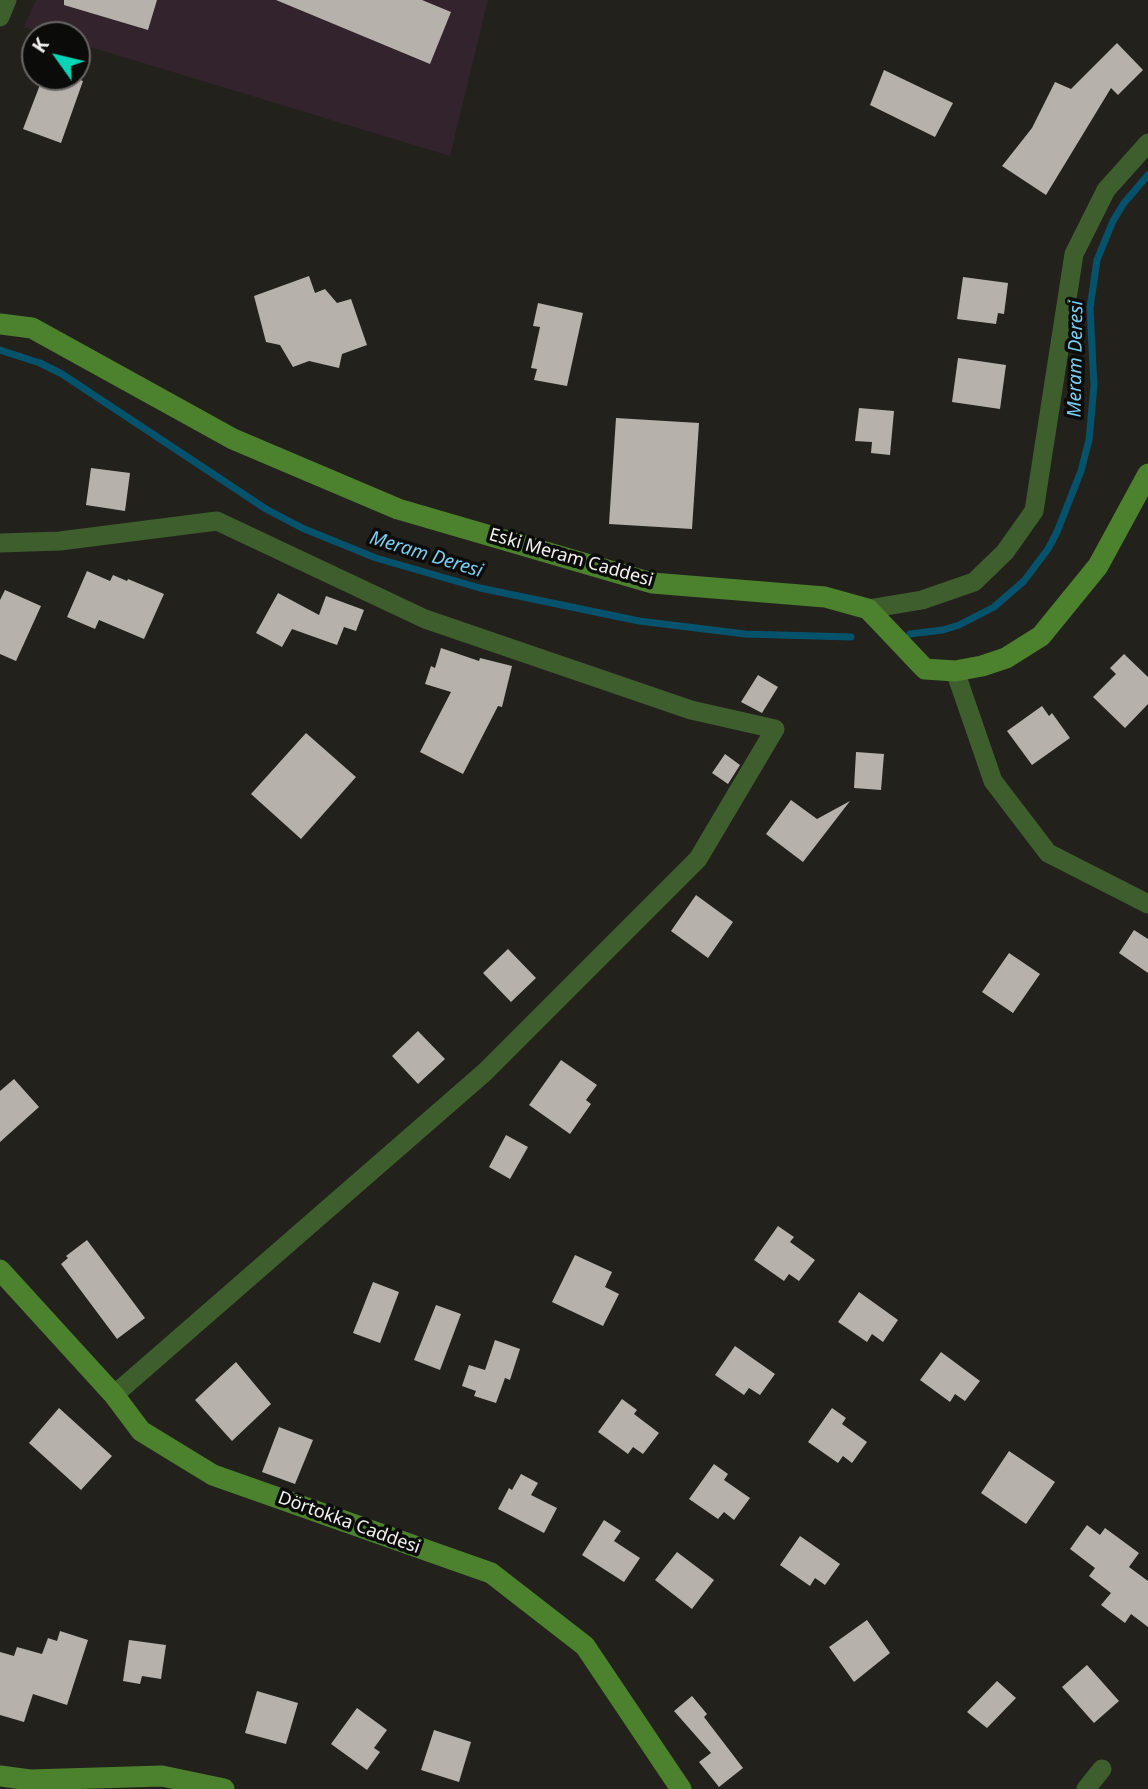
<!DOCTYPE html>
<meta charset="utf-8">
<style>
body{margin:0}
#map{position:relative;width:1148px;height:1789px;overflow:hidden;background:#23211c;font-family:"Noto Sans",sans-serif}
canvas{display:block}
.north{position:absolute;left:21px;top:21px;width:70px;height:70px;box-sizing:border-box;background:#0b0b09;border:2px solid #686765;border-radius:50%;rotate:304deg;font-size:19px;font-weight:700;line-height:28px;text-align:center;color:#f3f2ee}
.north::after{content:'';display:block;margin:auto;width:24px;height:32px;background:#04d5b6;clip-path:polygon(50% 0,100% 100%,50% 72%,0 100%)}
</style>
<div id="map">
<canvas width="1148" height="1789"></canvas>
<div class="north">K</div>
</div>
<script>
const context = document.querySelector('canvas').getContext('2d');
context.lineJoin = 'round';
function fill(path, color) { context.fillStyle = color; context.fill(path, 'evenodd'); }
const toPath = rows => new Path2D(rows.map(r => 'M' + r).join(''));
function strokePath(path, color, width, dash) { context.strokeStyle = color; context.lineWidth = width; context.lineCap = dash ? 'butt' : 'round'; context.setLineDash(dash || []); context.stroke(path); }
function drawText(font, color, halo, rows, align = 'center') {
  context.font = font + ' "Noto Sans",sans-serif'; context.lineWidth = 7; context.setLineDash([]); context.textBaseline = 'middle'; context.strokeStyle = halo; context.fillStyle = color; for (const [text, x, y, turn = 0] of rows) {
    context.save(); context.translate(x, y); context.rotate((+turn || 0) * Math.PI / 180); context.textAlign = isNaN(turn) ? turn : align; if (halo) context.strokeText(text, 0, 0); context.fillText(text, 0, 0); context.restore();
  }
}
const education = toPath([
 [36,0,488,0,450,156,77,43,77,35,50,35,24,27]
]);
const stream = toPath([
 [0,350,40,363,62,374,266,509,302,528,376,558,480,588,639,621,745,634,851,637],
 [910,634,943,630,959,625,994,607,1024,581,1048,549,1057,532,1081,471,1089,440,1094,386,1090,308,1097,260,1113,221,1124,203,1148,175]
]);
const building = toPath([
 [64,0,157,0,148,30,64,5],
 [276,0,422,0,451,12,430,64],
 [1117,43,1143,70,1118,95,1111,88,1046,195,1002,166,1032,128,1055,82,1071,89],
 [884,70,953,103,935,137,870,105],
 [43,77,72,77,83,81,61,143,23,129],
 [309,276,315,293,325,289,337,303,351,299,367,345,342,354,339,368,309,361,293,367,280,345,266,342,254,296],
 [963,277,1008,283,1004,314,998,313,996,324,957,319],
 [538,303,583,313,567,386,534,380,537,369,531,368,540,327,533,326],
 [958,358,1006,365,1000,409,952,402],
 [859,408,894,411,890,455,871,453,872,442,855,441],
 [616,418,699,423,692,529,609,524],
 [91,468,130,473,125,511,86,505],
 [87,571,110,581,113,575,127,581,128,579,164,594,144,639,99,620,95,629,67,617],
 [5,590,41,606,16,661,0,654,0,600],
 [278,593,319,615,326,596,364,610,356,631,344,627,337,645,292,629,282,647,256,633],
 [441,648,479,661,480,658,512,666,502,707,498,706,463,774,420,752,451,692,425,684,431,666,435,668],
 [1124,654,1148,677,1148,704,1125,728,1093,697,1116,674,1110,668],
 [758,675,778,687,762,713,741,702],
 [1042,706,1049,716,1052,713,1070,738,1032,765,1007,731],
 [306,733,356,777,301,839,251,794],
 [856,752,884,754,881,790,854,788],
 [725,754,740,765,728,784,712,773],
 [791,800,817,819,850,801,803,862,766,834],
 [696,895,733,922,708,958,671,931],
 [1134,930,1148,939,1148,973,1119,953],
 [508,949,536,978,511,1002,483,973],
 [1009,953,1040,974,1013,1013,982,992],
 [418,1031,445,1059,418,1084,392,1056],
 [561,1060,597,1085,586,1100,591,1104,570,1134,529,1105],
 [14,1079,39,1107,0,1142,0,1091],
 [506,1135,528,1147,510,1179,489,1167],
 [778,1226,794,1237,790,1242,815,1260,799,1281,789,1274,784,1281,754,1260],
 [87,1240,145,1318,117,1339,61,1264,68,1258,66,1256],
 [575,1255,612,1272,605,1287,619,1294,603,1326,552,1302],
 [373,1282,399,1292,380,1343,353,1333],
 [859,1292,898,1320,883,1342,872,1334,867,1342,838,1322],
 [436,1305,461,1314,440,1370,414,1360],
 [495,1340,520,1349,510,1380,505,1378,496,1403,474,1396,476,1391,462,1386,469,1365,485,1370],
 [735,1346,775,1374,760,1395,749,1388,744,1395,715,1375],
 [941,1352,980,1381,965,1401,955,1394,950,1402,920,1380],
 [236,1362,271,1404,232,1441,195,1400],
 [622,1399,637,1410,634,1414,659,1433,643,1454,633,1447,628,1454,598,1432],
 [59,1408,112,1456,81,1490,29,1443],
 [832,1408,846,1418,842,1424,867,1442,852,1463,843,1456,838,1463,808,1442],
 [279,1427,313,1440,295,1484,262,1472],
 [1009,1451,1055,1482,1026,1524,981,1493],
 [714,1464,728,1474,724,1480,750,1498,734,1520,724,1512,718,1519,689,1499],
 [521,1474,538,1483,531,1495,557,1508,544,1533,498,1509,509,1488,512,1490],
 [604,1520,621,1531,614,1541,640,1558,624,1582,582,1555],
 [1087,1525,1100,1535,1105,1528,1139,1553,1129,1567,1148,1581,1148,1627,1131,1614,1125,1623,1101,1605,1111,1593,1089,1576,1095,1568,1070,1549],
 [800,1536,840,1564,825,1585,815,1578,810,1586,780,1565],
 [677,1552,714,1580,692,1609,655,1580],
 [867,1620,890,1653,854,1682,829,1647],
 [60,1631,88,1640,67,1705,33,1694,24,1722,0,1715,0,1652,14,1656,17,1647,42,1654,48,1638,57,1641],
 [129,1640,166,1645,161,1679,142,1676,140,1684,123,1681],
 [1087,1665,1119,1701,1094,1723,1062,1687],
 [997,1681,1016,1698,987,1728,967,1712],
 [257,1691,298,1703,286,1744,245,1733],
 [692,1696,707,1714,704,1717,743,1768,719,1787,699,1762,711,1753,674,1711],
 [357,1708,387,1730,374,1748,380,1752,367,1770,331,1744],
 [434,1730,471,1742,459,1782,421,1770]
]);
const street = toPath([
 [0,17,7,0],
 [0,543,60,541,217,521,425,619,691,710,775,729,698,859,485,1072,114,1395],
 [868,609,922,600,974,582,1005,552,1034,511,1074,254,1106,190,1148,143],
 [955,671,993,781,1048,853,1148,904],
 [1086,1789,1102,1769]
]);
const secondary = toPath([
 [0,324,32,328,233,439,398,509,652,583,825,597,868,609,925,669,955,671,982,666,1006,658,1041,636,1098,566,1148,474],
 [0,1270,114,1395,141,1431,213,1475,491,1573,585,1646,681,1789],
 [0,1776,30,1780,162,1776,224,1789]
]);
const streetNames = [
 ["Eski Meram Caddesi",571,558,16],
 ["Dörtokka Caddesi",349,1523,20]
];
const waterNames = [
 ["Meram Deresi",1076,359,-89],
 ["Meram Deresi",426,555,17]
];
fill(education, '#33232c');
strokePath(stream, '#04526b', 7);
fill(building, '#b7b1ac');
strokePath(street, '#3e5e2d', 19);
strokePath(secondary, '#4c812d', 21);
drawText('18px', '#f3f2ee', '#0b0b09', streetNames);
drawText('italic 19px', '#79cef0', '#0b0b09', waterNames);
</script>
